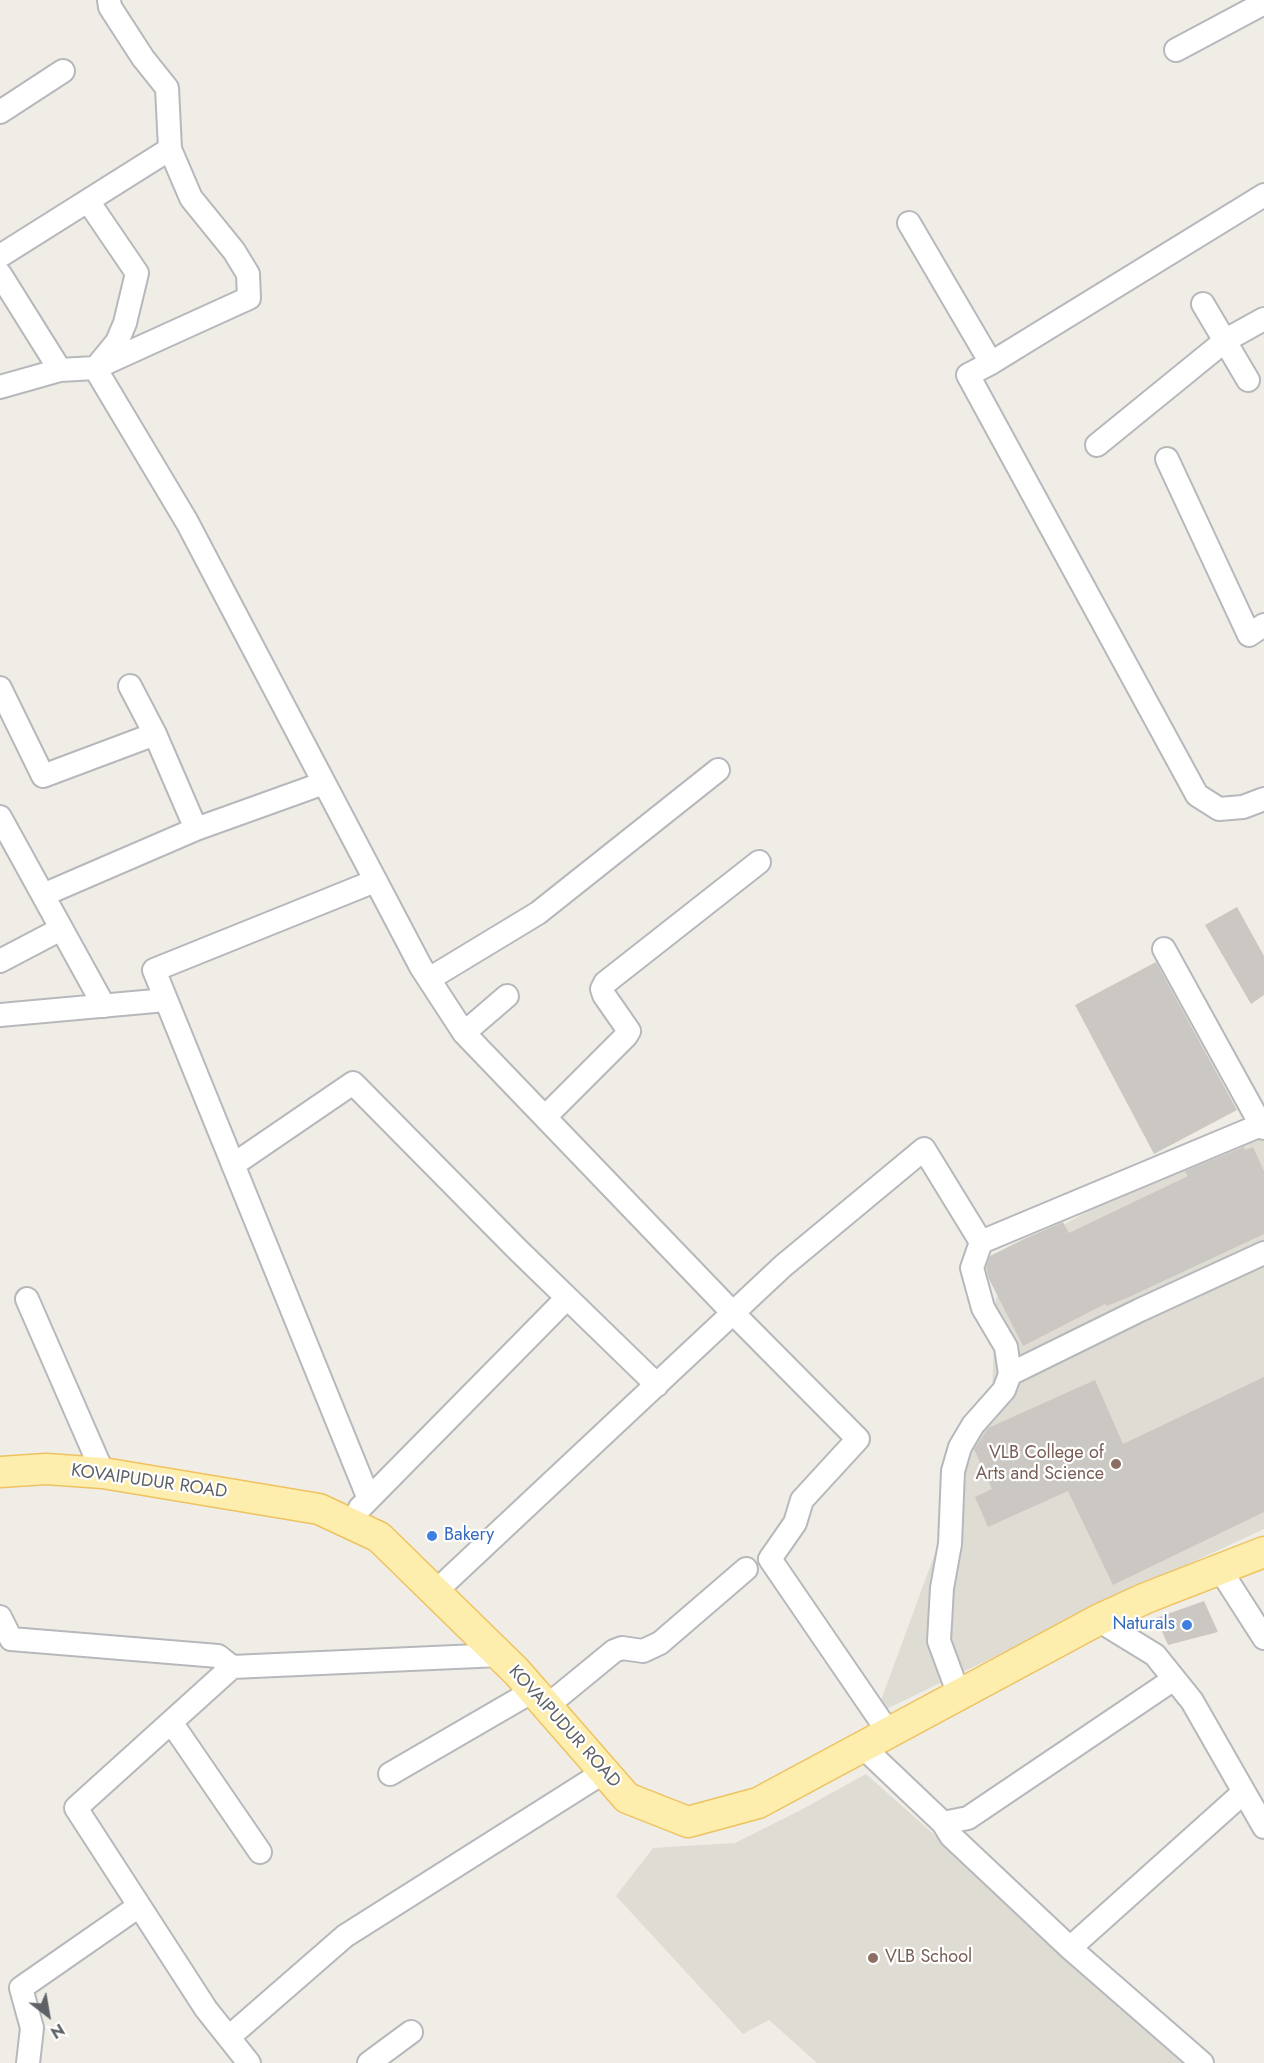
<!DOCTYPE html>
<style>
body{margin:0}
#map{position:relative;width:1264px;height:2063px;overflow:hidden;background:#f0ede6;font-family:Jost,sans-serif}
canvas{display:block}
.north{position:absolute;left:18px;top:1985px;width:60px;height:60px;-webkit-text-stroke:4px #fff;paint-order:stroke;rotate:149deg;font-size:16px;font-weight:700;line-height:24px;text-align:center;color:#5e6266}
.north::after{content:'';display:block;margin:auto;width:21px;height:27px;background:#5e6266;clip-path:polygon(50% 0,100% 100%,50% 72%,0 100%)}
</style>
<div id="map">
<canvas width="1264" height="2063"></canvas>
<div class="north">N</div>
</div>
<script>
const context = document.querySelector('canvas').getContext('2d');
context.lineJoin = 'round';
function fill(path, color) { context.fillStyle = color; context.fill(path, 'evenodd'); }
const toPath = rows => new Path2D(rows.map(r => 'M' + r).join(''));
function strokePath(path, color, width, dash) { context.strokeStyle = color; context.lineWidth = width; context.lineCap = dash ? 'butt' : 'round'; context.setLineDash(dash || []); context.stroke(path); }
function drawText(font, color, halo, rows, align = 'center') {
  context.font = font + ' Jost,sans-serif'; context.lineWidth = 4.5; context.setLineDash([]); context.textBaseline = 'middle'; context.strokeStyle = halo; context.fillStyle = color; for (const [text, x, y, turn = 0] of rows) {
    context.save(); context.translate(x, y); context.rotate((+turn || 0) * Math.PI / 180); context.textAlign = isNaN(turn) ? turn : align; if (halo) context.strokeText(text, 0, 0); context.fillText(text, 0, 0); context.restore();
  }
}
const education = toPath([
 [1264,1112,1264,1529,1147,1583,876,1714,992,1398,995,1303,1010,1255],
 [866,1774,1191,2063,817,2063,769,2020,743,2034,616,1896,653,1848,735,1843,799,1811]
]);
const building = toPath([
 [1237,907,1264,956,1264,995,1251,1004,1205,925],
 [1156,962,1237,1110,1154,1154,1075,1005],
 [1244,1147,1245,1150,1253,1147,1264,1171,1264,1234,1127,1298,1107,1306,1105,1304,1023,1346,989,1279,986,1268,990,1256,1024,1239,1063,1222,1069,1233,1188,1176,1185,1171],
 [1264,1377,1264,1512,1113,1585,1068,1491,988,1527,975,1497,992,1489,974,1449,988,1428,1095,1380,1123,1444],
 [1204,1601,1218,1632,1168,1645,1156,1618]
]);
const minor = toPath([
 [1176,50,1264,3],
 [0,112,63,71],
 [1264,195,991,363,968,375,1197,795,1219,809,1243,807,1264,799],
 [88,201,137,273,125,323,117,342,98,365],
 [909,223,991,363],
 [0,256,170,149],
 [0,274,60,370,95,368,187,522,421,967,464,1033,733,1313,858,1439,802,1500,795,1523,770,1559,889,1733],
 [1203,304,1248,380],
 [95,368,249,298,248,274,234,251,191,198,170,149,167,88,143,58,110,7,109,0],
 [0,387,60,370],
 [1097,445,1226,340,1264,319],
 [1167,459,1249,635,1264,625],
 [130,686,155,734,196,829,324,783],
 [0,688,43,776,155,734],
 [0,817,104,1006],
 [43,895,196,829],
 [1164,949,1261,1125],
 [0,961,61,929],
 [429,979,538,913,718,770],
 [0,1015,166,1000],
 [464,1033,507,996],
 [545,1117,626,1036,629,1031,604,995,602,989,605,983,759,862],
 [233,1165,353,1083,518,1250,657,1385],
 [27,1299,103,1473],
 [1010,1374,1140,1310,1264,1253],
 [369,1499,154,970,375,881],
 [360,1508,567,1298],
 [1221,1571,1264,1638],
 [435,1592,783,1266,924,1149,981,1242],
 [0,1617,11,1639,218,1656,232,1667],
 [1098,1620,1155,1655,1192,1701,1264,1827],
 [959,1695,939,1641,942,1588,950,1544,953,1471,960,1447,973,1425,1004,1390,1010,1374,1006,1347,983,1308,972,1268,981,1242,1261,1125,1264,1128],
 [547,1706,614,1651,622,1648,643,1651,660,1643,746,1569],
 [171,1722,260,1852],
 [863,1747,943,1823,951,1836,1070,1948,1202,2063],
 [390,1774,533,1691],
 [943,1823,968,1818,1174,1679],
 [1070,1948,1244,1792],
 [229,2037,345,1936,604,1772],
 [28,2063,32,2028,21,1988,139,1906],
 [249,2063,206,2009,76,1808,232,1667,500,1655],
 [369,2063,411,2032]
]);
const major = toPath([
 [0,1472,46,1469,103,1473,319,1509,379,1537,517,1672,627,1798,688,1822,758,1803,1098,1620,1146,1598,1264,1552]
]);
const markers = [
 [1116,1464,6,"#8d6e63"],
 [432,1536,6,"#3f7fe0"],
 [1187,1625,6,"#3f7fe0"],
 [873,1958,6,"#8d6e63"]
];
const educationNames = [
 ["VLB College of",1104,1454],
 ["Arts and Science",1104,1475],
 ["VLB School",885,1958,"left"]
];
const streetNames = [
 ["KOVAIPUDUR ROAD",149,1482,8],
 ["KOVAIPUDUR ROAD",564,1727,48]
];
const shopNames = [
 ["Bakery",444,1536],
 ["Naturals",1175,1625,"right"]
];
fill(education, '#dfdcd4');
fill(building, '#cbc8c3');
strokePath(minor, '#b6b8bc', 26);
strokePath(major, '#efc260', 33);
strokePath(minor, '#fff', 22);
strokePath(major, '#fdeead', 30);
for (const [x, y, r, color] of markers) { const dot = new Path2D(); dot.arc(x, y, r, 0, 2 * Math.PI); context.fillStyle = color; context.fill(dot); strokePath(dot, '#fff', 2); }
drawText('18px', '#785e54', '#fff', educationNames, 'right');
drawText('18px', '#5e6266', '#fff', streetNames);
drawText('18px', '#366cbe', '#fff', shopNames, 'left');
</script>
